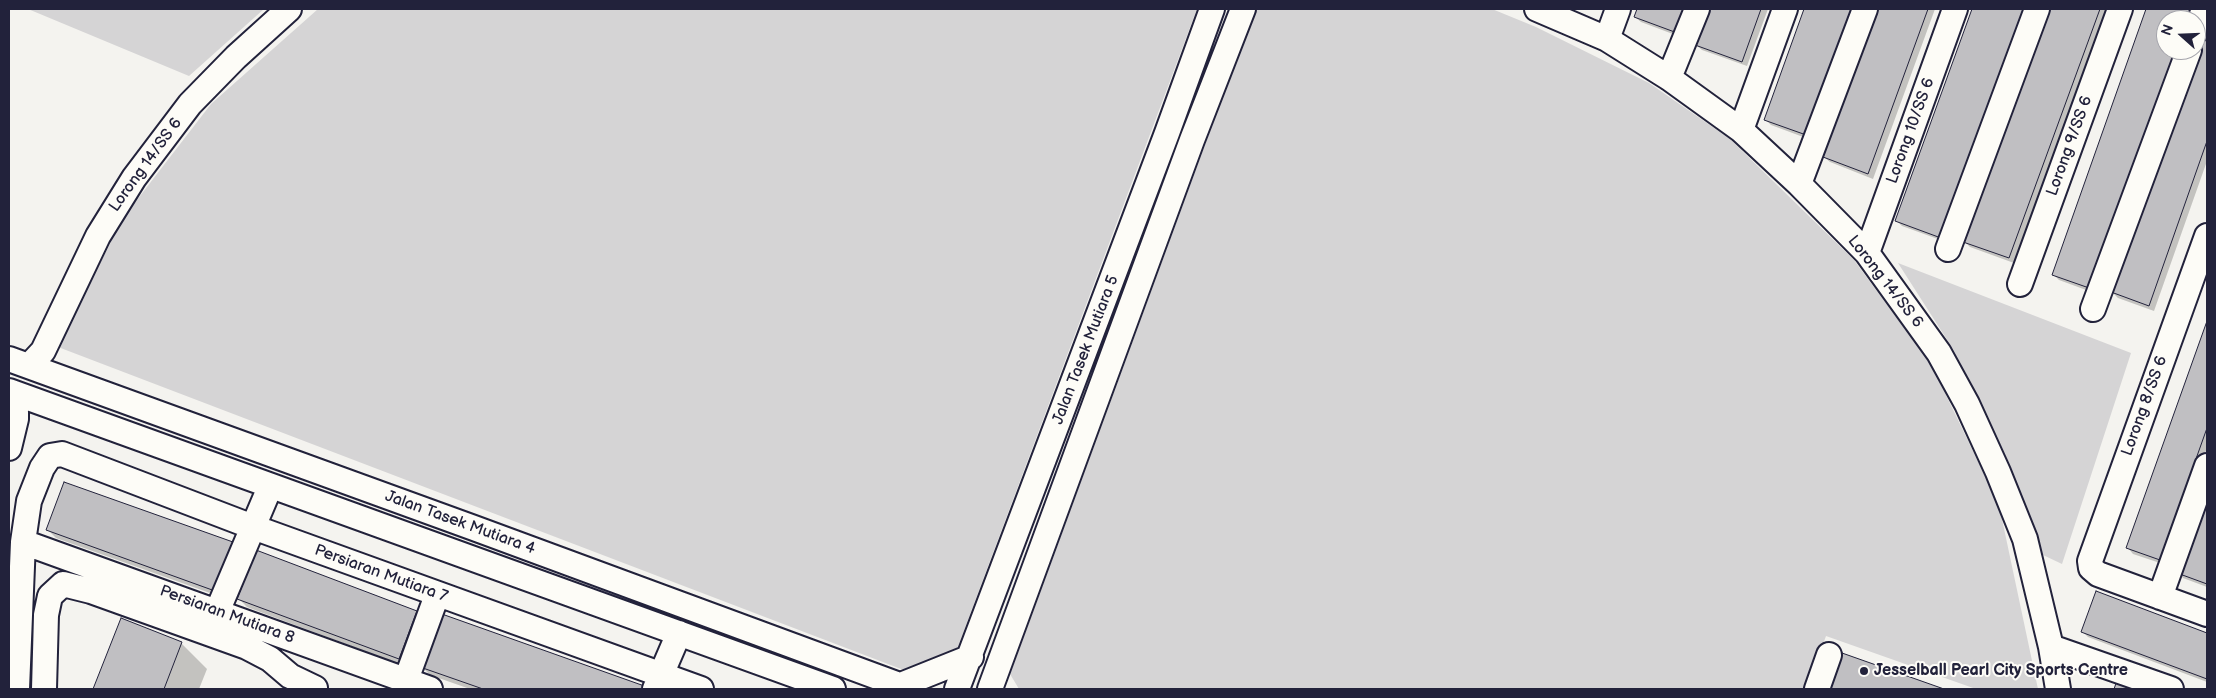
<!DOCTYPE html>
<style>
body{margin:0}
#map{position:relative;width:2216px;height:698px;overflow:hidden;background:#f4f3ef;font-family:"Balsamiq Sans",sans-serif}
canvas{display:block}
.frame{position:absolute;inset:0;border:10px solid #22223b;pointer-events:none}
.north{position:absolute;left:2156px;top:10px;width:50px;height:50px;box-sizing:border-box;background:#fdfcf7;border:1px solid #a5a5ac;border-radius:50%;rotate:290deg;font-size:14px;font-weight:700;line-height:20px;text-align:center;color:#22223b}
.north::after{content:'';display:block;margin:auto;width:18px;height:22px;background:#22223b;clip-path:polygon(50% 0,100% 100%,50% 72%,0 100%)}
</style>
<div id="map">
<canvas width="2216" height="698"></canvas>
<div class="frame"></div>
<div class="north">N</div>
</div>
<script>
const context = document.querySelector('canvas').getContext('2d');
context.lineJoin = 'round';
function fill(path, color) { context.fillStyle = color; context.fill(path, 'evenodd'); }
const toPath = rows => new Path2D(rows.map(r => 'M' + r).join(''));
function strokePath(path, color, width, dash) { context.strokeStyle = color; context.lineWidth = width; context.lineCap = dash ? 'butt' : 'round'; context.setLineDash(dash || []); context.stroke(path); }
function drawText(font, color, halo, rows, align = 'center') {
  context.font = font + ' "Balsamiq Sans",sans-serif'; context.lineWidth = 4; context.setLineDash([]); context.textBaseline = 'middle'; context.strokeStyle = halo; context.fillStyle = color; for (const [text, x, y, turn = 0] of rows) {
    context.save(); context.translate(x, y); context.rotate((+turn || 0) * Math.PI / 180); context.textAlign = isNaN(turn) ? turn : align; if (halo) context.strokeText(text, 0, 0); context.fillText(text, 0, 0); context.restore();
  }
}
const green = toPath([
 [28,9,264,9,189,76],
 [318,9,1197,9,957,649,909,672,58,347,123,218,211,104],
 [1255,9,1492,9,1536,27,1649,83,1730,139,1854,260,1932,366,1999,505,2038,689,1976,689,1826,636,1807,689,1019,689,1010,674],
 [1898,263,2131,353,2062,564,2043,555,2005,454,1953,349]
]);
const shadow = toPath([
 [1638,9,1697,9,1686,39,1641,22,1635,17],
 [1709,9,1768,9,1747,66,1702,50,1696,45],
 [1806,9,1863,9,1814,141,1771,125,1765,119],
 [1878,9,1935,9,1873,179,1830,162,1824,157],
 [1973,9,2031,9,1946,242,1902,226,1896,220],
 [2049,9,2107,9,2014,263,1970,247,1964,241],
 [2147,9,2197,9,2194,20,2166,20,2166,50,2183,50,2097,294,2059,280,2054,275],
 [2207,24,2207,161,2154,311,2118,298,2112,292],
 [2207,324,2207,448,2166,565,2133,554,2128,548],
 [2207,494,2207,587,2183,578,2178,572],
 [48,530,232,543,241,552,224,598,56,538],
 [2097,593,2207,635,2207,682,2088,637,2082,631],
 [239,599,417,612,425,620,407,667,247,607],
 [122,620,181,643,207,669,199,689,95,689],
 [1843,654,1941,689,1830,689],
 [422,667,649,689,470,689,430,675]
]);
const building = toPath([
 [1637,9,1690,9,1680,34,1634,17,1637,9],
 [1708,9,1761,9,1742,62,1695,45,1708,9],
 [1804,9,1855,9,1809,136,1764,120,1804,9],
 [1877,9,1928,9,1868,174,1823,157,1877,9],
 [1972,9,2024,9,1941,238,1895,221,1972,9],
 [2048,9,2100,9,2009,258,1963,242,2048,9],
 [2146,9,2190,9,2186,20,2166,20,2166,50,2176,50,2092,289,2052,275,2146,9],
 [2207,20,2207,141,2149,306,2111,292,2207,20],
 [2207,321,2207,428,2160,560,2126,548,2207,321],
 [64,482,233,542,215,591,46,530,64,482],
 [2207,490,2207,584,2177,573,2207,490],
 [256,550,417,611,399,659,237,599,256,550],
 [2096,591,2207,633,2207,679,2081,632,2096,591],
 [439,613,650,688,650,689,483,689,420,667,439,613],
 [121,618,182,642,164,689,93,689,121,618],
 [1842,653,1944,689,1829,689,1842,653],
 [2119,675,2157,689,2114,689,2119,675]
]);
const minor = toPath([
 [1537,9,1607,39,1669,78,1741,130,1799,184,1867,253,1939,353,1967,404,1998,472,2025,539,2051,647,2058,689],
 [2196,31,2204,9],
 [1607,39,1618,9],
 [1669,78,1697,9],
 [1741,130,1785,9],
 [1799,184,1865,9],
 [2207,236,2090,561,2091,568,2098,574,2207,614],
 [1948,249,2037,9],
 [1867,253,1955,9],
 [2020,284,2120,9],
 [2093,309,2189,50],
 [9,359,474,528,910,689],
 [29,366,43,351,98,236,134,178,190,104,236,57,289,9],
 [9,391,833,689],
 [9,394,16,412,16,419,9,448],
 [23,542,430,689],
 [2160,597,2207,466],
 [217,612,270,487],
 [2051,647,2171,689],
 [406,680,437,595],
 [901,685,971,657],
 [17,689,23,542,29,501,42,468,50,456,62,454,253,527,701,689],
 [44,689,46,615,50,596,63,584,91,591,247,647,270,659,290,676,315,688],
 [655,689,679,633],
 [957,689,1167,133,1212,9],
 [990,689,1192,140,1243,9],
 [1817,689,1829,655]
]);
const markers = [
 [1864,671,5,"#22223b"]
];
const streetNames = [
 ["Lorong 10/SS 6",1911,131,-70],
 ["Lorong 9/SS 6",2070,146,-70],
 ["Lorong 14/SS 6",146,165,-54],
 ["Lorong 14/SS 6",1885,282,52],
 ["Jalan Tasek Mutiara 5",1086,350,-69],
 ["Lorong 8/SS 6",2145,406,-70],
 ["Jalan Tasek Mutiara 4",460,523,20],
 ["Persiaran Mutiara 7",381,574,20],
 ["Persiaran Mutiara 8",227,615,20]
];
const poiNames = [
 ["Jesselball Pearl City Sports Centre",1874,671]
];
fill(green, '#d5d4d5');
fill(shadow, '#0003');
fill(building, '#c0bfc2');
strokePath(building, '#22223b', 1);
strokePath(minor, '#22223b', 28);
strokePath(minor, '#fdfcf7', 24);
for (const [x, y, r, color] of markers) { const dot = new Path2D(); dot.arc(x, y, r, 0, 2 * Math.PI); context.fillStyle = color; context.fill(dot); strokePath(dot, '#fdfcf7', 2); }
drawText('16px', '#22223b', '#fdfcf7', streetNames);
drawText('bold 16px', '#22223b', '#fdfcf7', poiNames, 'left');
</script>
